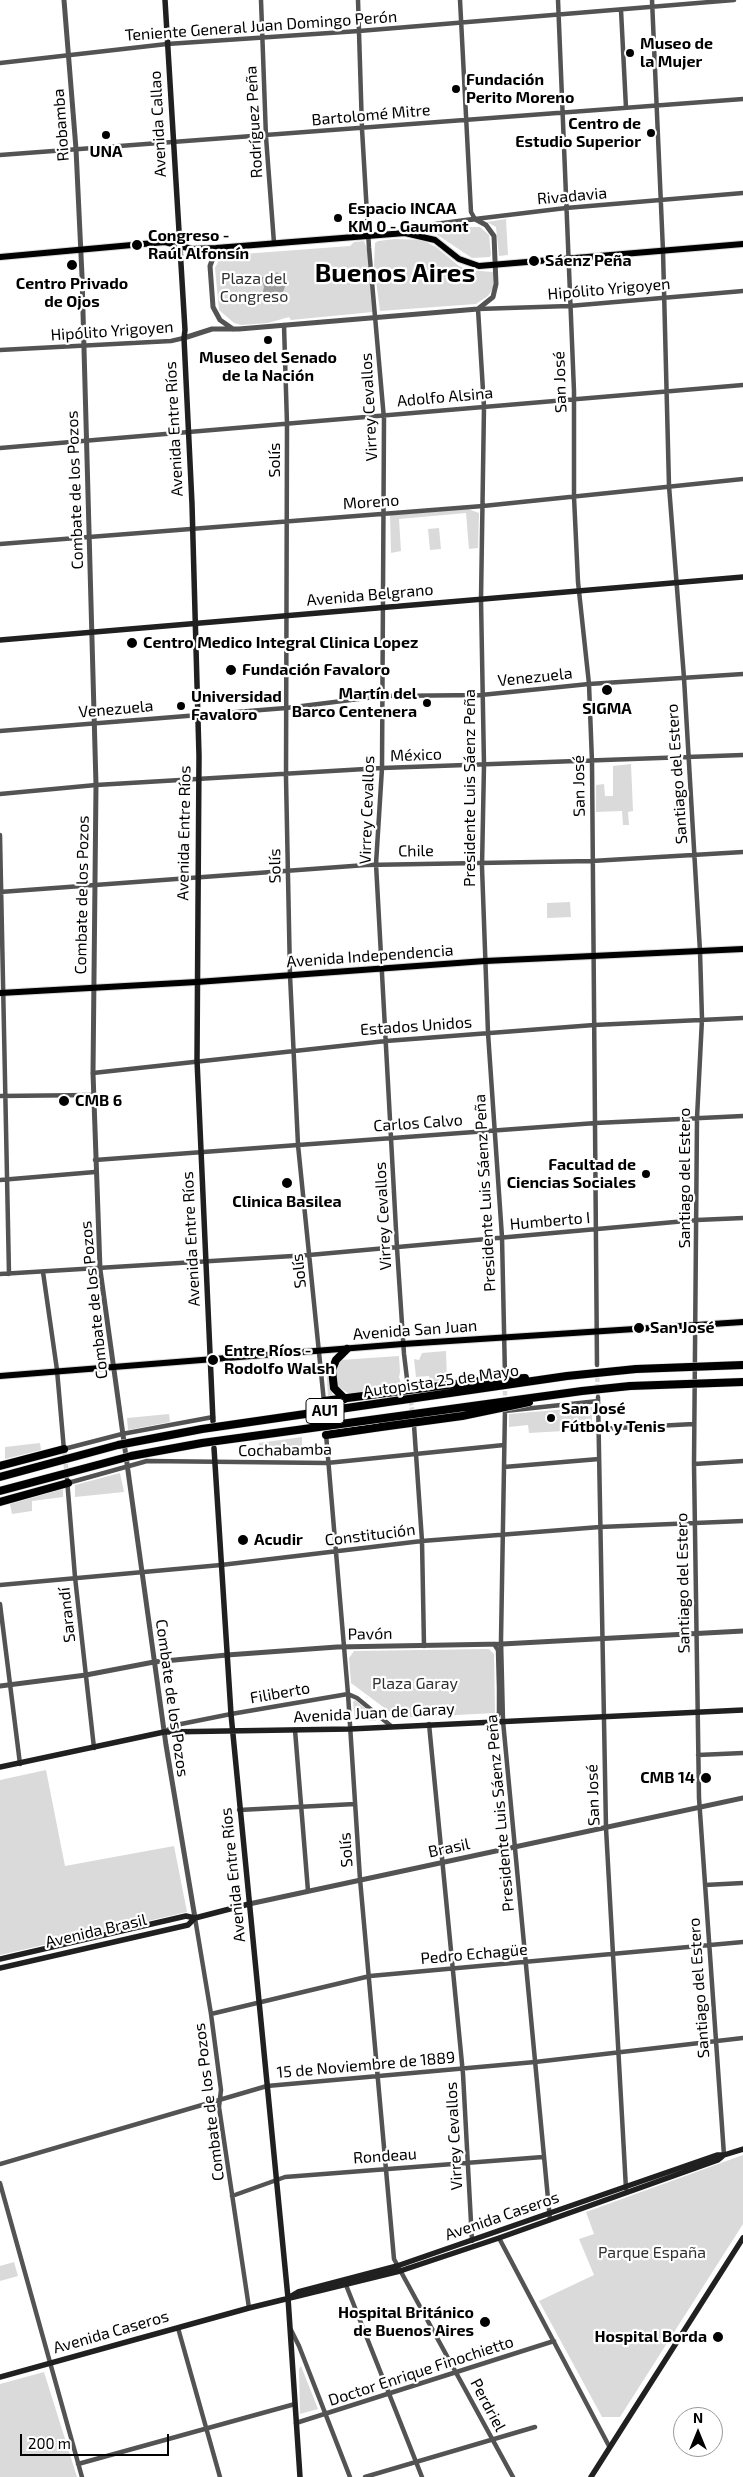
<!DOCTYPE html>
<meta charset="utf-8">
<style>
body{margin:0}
#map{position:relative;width:743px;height:2477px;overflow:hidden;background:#fff;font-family:"Exo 2",sans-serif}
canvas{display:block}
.north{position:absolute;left:673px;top:2407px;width:50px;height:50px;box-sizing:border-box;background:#fff;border:1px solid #999;border-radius:50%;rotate:0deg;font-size:14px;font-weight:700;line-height:20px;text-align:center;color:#000}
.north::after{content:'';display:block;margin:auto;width:18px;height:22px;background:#000;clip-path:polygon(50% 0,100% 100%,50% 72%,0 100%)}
.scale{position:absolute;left:20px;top:2434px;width:149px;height:22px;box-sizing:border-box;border:2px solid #000;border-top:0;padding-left:6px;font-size:15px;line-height:18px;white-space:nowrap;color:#000;-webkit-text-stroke:4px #fff;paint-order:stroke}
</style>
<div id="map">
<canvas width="743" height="2477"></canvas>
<div class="north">N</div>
<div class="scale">200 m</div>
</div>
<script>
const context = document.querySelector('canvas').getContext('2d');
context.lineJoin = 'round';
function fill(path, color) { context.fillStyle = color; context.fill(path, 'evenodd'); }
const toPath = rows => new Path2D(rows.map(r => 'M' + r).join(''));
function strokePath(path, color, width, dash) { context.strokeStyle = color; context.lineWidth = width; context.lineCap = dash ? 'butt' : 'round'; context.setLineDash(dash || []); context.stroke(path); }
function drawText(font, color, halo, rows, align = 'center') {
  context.font = font + ' "Exo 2",sans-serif'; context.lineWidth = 4.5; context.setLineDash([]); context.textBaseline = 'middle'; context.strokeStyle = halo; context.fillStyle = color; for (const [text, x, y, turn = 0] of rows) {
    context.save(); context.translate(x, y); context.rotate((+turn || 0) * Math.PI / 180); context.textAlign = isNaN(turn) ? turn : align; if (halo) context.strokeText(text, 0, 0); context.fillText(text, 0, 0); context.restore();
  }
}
const green = toPath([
 [506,219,508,255,499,256,496,227,487,222],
 [472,227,480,227,489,235,491,254,490,257,472,258,433,232,436,229],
 [395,239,422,240,436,247,459,266,468,270,493,272,493,288,488,296,476,304,380,311,374,265,375,243,378,241],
 [364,241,368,252,373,312,291,320,289,317,268,323,241,325,234,323,219,310,215,268,219,260,229,255,350,246,354,242],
 [468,509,479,513,478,548,469,549,466,513,399,519,401,551,391,553,390,515],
 [439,528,441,549,430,550,428,529],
 [631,764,633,811,628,812,629,825,623,825,622,811,596,812,596,785,604,784,605,796,613,796,613,766],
 [570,902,571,917,547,918,547,903],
 [446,1351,447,1380,429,1382,429,1376,416,1377,414,1359,419,1360,422,1353],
 [399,1356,400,1372,399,1377,402,1386,349,1394,335,1384,334,1366,340,1360],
 [326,1362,330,1362,329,1383,333,1396,328,1397],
 [592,1407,592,1422,564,1423,564,1431,529,1433,528,1425,509,1427,509,1414],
 [169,1414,170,1422,128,1430,127,1418],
 [302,1437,302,1457,258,1457,259,1443],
 [40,1443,41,1450,5,1459,5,1447],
 [120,1473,124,1492,75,1497,75,1485],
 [63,1489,63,1497,32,1501,32,1511,12,1514,10,1504],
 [489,1649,494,1654,495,1713,398,1718,351,1683,349,1658,354,1651],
 [355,1700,376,1718,376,1721,355,1720,353,1702],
 [46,1770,65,1866,174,1846,187,1912,0,1955,0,1780],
 [743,2155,743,2224,620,2417,602,2417,539,2301,594,2275,579,2239,594,2234,586,2212],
 [14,2262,18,2276,0,2281,0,2266],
 [301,2366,318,2409,300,2414,299,2369],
 [44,2372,77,2477,0,2477,0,2384]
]);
const water = toPath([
 [277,272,286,284,283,292,279,297,274,294,262,295,264,287,261,277,273,277]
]);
const minorTunnel = toPath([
 [597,1371,598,1397],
 [409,1388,414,1425],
 [505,1402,505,1383],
 [324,1404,325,1428],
 [64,1451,67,1475]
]);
const minor = toPath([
 [261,0,266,137,274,243],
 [358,0,362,129,369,248,384,419,382,768,376,864,397,1248,404,1354,408,1387],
 [460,0,471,212,475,219,566,208,743,193],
 [558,0,574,391,574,497,578,582,589,684,592,762,597,1365],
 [652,0,663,251,669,486,684,678,700,951,702,1019,697,1118,694,1464,699,1798,724,2155],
 [621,10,626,108],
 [0,63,167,44,359,31,734,0],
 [0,155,743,99],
 [284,325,287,424,286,778,290,975,298,1145,324,1402],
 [0,350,171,341,184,338],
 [0,448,743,385],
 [0,544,483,506,743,479],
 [0,731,286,708,383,696,481,695,589,684,743,674],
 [0,794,96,785,382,768,743,755],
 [0,835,9,1274],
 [0,892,366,865,592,861,743,852],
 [93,1073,386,1041,594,1025,743,1018],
 [0,1096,93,1095],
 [95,1160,596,1123,743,1116],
 [0,1180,95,1172],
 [43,1272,57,1370,64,1450],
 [0,1274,309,1255,697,1220,743,1218],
 [505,1376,502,1237,488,1033,482,867,484,765,481,600,484,407,478,309,569,306,743,291],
 [598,1397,606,1828,626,2189],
 [505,1409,501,1640,503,1721,550,2220],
 [505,1411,598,1401],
 [414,1425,422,1541,424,1646],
 [598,1429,694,1424],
 [326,1434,348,1694,360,1879,394,2259,513,2477],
 [64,1449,122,1434,213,1417],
 [694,1464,743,1461],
 [504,1467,599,1459],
 [67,1479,75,1577,94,1748],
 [68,1483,147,1461,327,1463,504,1445],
 [0,1585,221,1565,422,1541,600,1527,743,1521],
 [0,1604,20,1764],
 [494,1644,498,1650,499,1688,499,1713,494,1721],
 [429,1724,463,2074,472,2241],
 [295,1730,308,1891],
 [166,1731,176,1725,231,1714,348,1694,357,1698,391,1726],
 [698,1755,743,1753],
 [239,1810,355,1804],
 [705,1885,743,1883],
 [195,1918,211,2014,221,2090,219,2107,249,2308],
 [211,2014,370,1976,743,1942],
 [0,2164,267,2086,535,2062,743,2038],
 [0,2183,82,2477],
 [232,2196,285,2177,543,2157],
 [499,2238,609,2446],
 [346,2285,422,2477],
 [178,2328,220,2477],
 [291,2330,299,2346,350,2477],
 [296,2423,554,2341],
 [78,2464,295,2404],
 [365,2477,535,2427]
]);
const tertiary = toPath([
 [64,0,76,149,82,276,96,785,93,1073,100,1269,166,1745,195,1918],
 [223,248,213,258,210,266,213,307,220,320,233,329],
 [184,338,212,329,239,329,478,309,493,297,496,284,494,236,486,225,475,219,430,225,406,233],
 [0,1686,86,1675,154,1662,227,1655,337,1647,502,1644,743,1631],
 [249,1904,743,1798]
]);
const secondary = toPath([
 [165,0,185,330,184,338,192,504,199,756,197,1060,213,1421],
 [0,640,743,577],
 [214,1448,231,1714,288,2298,300,2477],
 [0,1767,164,1732,350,1729,743,1710],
 [0,1959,186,1916,195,1918,249,1904],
 [0,1968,188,1925,195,1918],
 [288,2298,298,2292,397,2266,717,2155,724,2155],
 [0,2377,249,2308,400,2271,499,2238,718,2160,724,2155,743,2149],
 [591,2477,743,2238]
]);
const primary = toPath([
 [0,257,165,242,192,249,216,248,405,233,435,240,459,259,479,266,743,244],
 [0,993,197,982,485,961,743,949],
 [0,1376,403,1344,743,1322]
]);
const motorway = toPath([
 [345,1399,334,1388,332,1370,336,1360,347,1349],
 [324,1401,386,1393],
 [326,1435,381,1427],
 [0,1466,64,1449],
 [0,1502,68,1483]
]);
const motorwayBridge = toPath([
 [386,1393,479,1381,525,1378],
 [381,1427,462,1416,529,1402],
 [0,1477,118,1445,202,1429,567,1376,636,1369,743,1365],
 [0,1491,131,1456,202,1443,582,1391,630,1386,743,1382]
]);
const markers = [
 [630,53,5,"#000"],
 [456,89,5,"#000"],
 [651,133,5,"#000"],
 [106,135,5,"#000"],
 [338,218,5,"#000"],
 [137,245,6,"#000"],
 [534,261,6,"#000"],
 [72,265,6,"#000"],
 [268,340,5,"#000"],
 [132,643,6,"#000"],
 [231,670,6,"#000"],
 [607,690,6,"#000"],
 [427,703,5,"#000"],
 [181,706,5,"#000"],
 [64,1101,6,"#000"],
 [646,1174,5,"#000"],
 [287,1183,6,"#000"],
 [639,1328,6,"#000"],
 [213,1360,6,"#000"],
 [551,1418,5,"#000"],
 [243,1540,6,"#000"],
 [706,1778,6,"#000"],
 [485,2322,6,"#000"],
 [718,2337,6,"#000"]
];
const shields = [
 [325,1411,38]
];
const shieldNames = [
 ["AU1",325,1411]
];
const streetNames = [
 ["Teniente General Juan Domingo Perón",261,26,-4],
 ["Bartolomé Mitre",371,115,-5],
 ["Rodríguez Peña",254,122,-93],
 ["Avenida Callao",158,124,-93],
 ["Riobamba",61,125,-94],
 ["Rivadavia",572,196,-5],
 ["Hipólito Yrigoyen",609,289,-5],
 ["Hipólito Yrigoyen",112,331,-4],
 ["San José",560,382,-92],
 ["Adolfo Alsina",445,397,-5],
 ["Virrey Cevallos",369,407,-93],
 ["Avenida Entre Ríos",174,429,-93],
 ["Solís",275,460,-90],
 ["Combate de los Pozos",75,490,-92],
 ["Moreno",371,502,-4],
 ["Avenida Belgrano",370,595,-5],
 ["Venezuela",535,677,-6],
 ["Venezuela",116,709,-5],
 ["México",416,755,-2],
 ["Santiago del Estero",677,774,-94],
 ["San José",579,786,-91],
 ["Presidente Luis Sáenz Peña",470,788,-90],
 ["Virrey Cevallos",367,810,-88],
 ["Avenida Entre Ríos",184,833,-89],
 ["Chile",416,851,-1],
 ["Solís",275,866,-91],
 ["Combate de los Pozos",82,895,-89],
 ["Avenida Independencia",370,956,-4],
 ["Estados Unidos",416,1026,-4],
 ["Carlos Calvo",418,1123,-4],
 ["Santiago del Estero",685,1178,-90],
 ["Presidente Luis Sáenz Peña",485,1193,-93],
 ["Virrey Cevallos",383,1216,-93],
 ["Humberto I",550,1221,-5],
 ["Avenida Entre Ríos",191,1239,-93],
 ["Solís",299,1271,-96],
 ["Combate de los Pozos",94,1300,-96],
 ["Avenida San Juan",415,1330,-4],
 ["Autopista 25 de Mayo",441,1381,-8],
 ["Cochabamba",285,1450,-1],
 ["Constitución",370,1535,-7],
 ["Santiago del Estero",683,1583,-91],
 ["Sarandí",67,1615,-96],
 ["Pavón",370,1634,-1],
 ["Filiberto",280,1693,-10],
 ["Combate de los Pozos",172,1698,82],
 ["Avenida Juan de Garay",374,1713,-3],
 ["San José",593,1795,-92],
 ["Presidente Luis Sáenz Peña",500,1813,-95],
 ["Brasil",449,1848,-12],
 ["Solís",346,1850,-94],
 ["Avenida Entre Ríos",233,1875,-96],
 ["Avenida Brasil",96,1931,-13],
 ["Pedro Echagüe",474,1954,-5],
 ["Santiago del Estero",699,1988,-94],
 ["15 de Noviembre de 1889",366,2065,-5],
 ["Combate de los Pozos",209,2102,-97],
 ["Virrey Cevallos",454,2136,-93],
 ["Rondeau",385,2156,-4],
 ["Avenida Caseros",502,2216,-19],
 ["Avenida Caseros",111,2332,-16],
 ["Doctor Enrique Finochietto",421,2371,-18],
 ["Perdriel",488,2405,62]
];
const poiNames = [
 ["Museo de",640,44],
 ["la Mujer",640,62],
 ["Fundación",466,80],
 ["Perito Moreno",466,98],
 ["Centro de",641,124,"right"],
 ["Estudio Superior",641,142,"right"],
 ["UNA",106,152,"center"],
 ["Espacio INCAA",348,209],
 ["KM 0 - Gaumont",348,227],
 ["Congreso -",148,236],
 ["Raúl Alfonsín",148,254],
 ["Sáenz Peña",545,261],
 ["Centro Privado",72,284,"center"],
 ["de Ojos",72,302,"center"],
 ["Museo del Senado",268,358,"center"],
 ["de la Nación",268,376,"center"],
 ["Centro Medico Integral Clinica Lopez",143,643],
 ["Fundación Favaloro",242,670],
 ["Martín del",417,694,"right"],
 ["Barco Centenera",417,712,"right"],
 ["Universidad",191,697],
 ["Favaloro",191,715],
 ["SIGMA",607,709,"center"],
 ["CMB 6",75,1101],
 ["Facultad de",636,1165,"right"],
 ["Ciencias Sociales",636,1183,"right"],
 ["Clinica Basilea",287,1202,"center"],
 ["San José",650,1328],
 ["Entre Ríos -",224,1351],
 ["Rodolfo Walsh",224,1369],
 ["San José",561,1409],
 ["Fútbol y Tenis",561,1427],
 ["Acudir",254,1540],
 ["CMB 14",695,1778,"right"],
 ["Hospital Británico",474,2313,"right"],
 ["de Buenos Aires",474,2331,"right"],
 ["Hospital Borda",707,2337,"right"]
];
const parkNames = [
 ["Plaza del",254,279],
 ["Congreso",254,297],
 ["Plaza Garay",415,1684],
 ["Parque España",652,2253]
];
const townNames = [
 ["Buenos Aires",395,273]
];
fill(green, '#dadada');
fill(water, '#a1a1a1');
strokePath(minorTunnel, '#d9d9d9', 4.5, [4.5, 2]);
strokePath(primary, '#dbdbdb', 8);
strokePath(motorway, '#dbdbdb', 9);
strokePath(minor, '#535353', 4.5);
strokePath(tertiary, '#535353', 5);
strokePath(secondary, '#202020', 5.5);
strokePath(primary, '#000', 6);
strokePath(motorway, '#000', 8);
strokePath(motorwayBridge, '#dbdbdb', 9, []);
strokePath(motorwayBridge, '#000', 8);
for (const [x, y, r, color] of markers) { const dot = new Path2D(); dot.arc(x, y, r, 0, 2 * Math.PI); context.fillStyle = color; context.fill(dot); strokePath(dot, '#fff', 2); }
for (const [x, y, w] of shields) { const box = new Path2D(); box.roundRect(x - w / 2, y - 12.5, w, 25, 4); context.fillStyle = '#fff'; context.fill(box); strokePath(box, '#000', 1); }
drawText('bold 15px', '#000', null, shieldNames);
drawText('16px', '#000', '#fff', streetNames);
drawText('bold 16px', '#000', '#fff', poiNames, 'left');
drawText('16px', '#313131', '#fff', parkNames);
drawText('bold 26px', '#000', '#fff', townNames);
</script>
